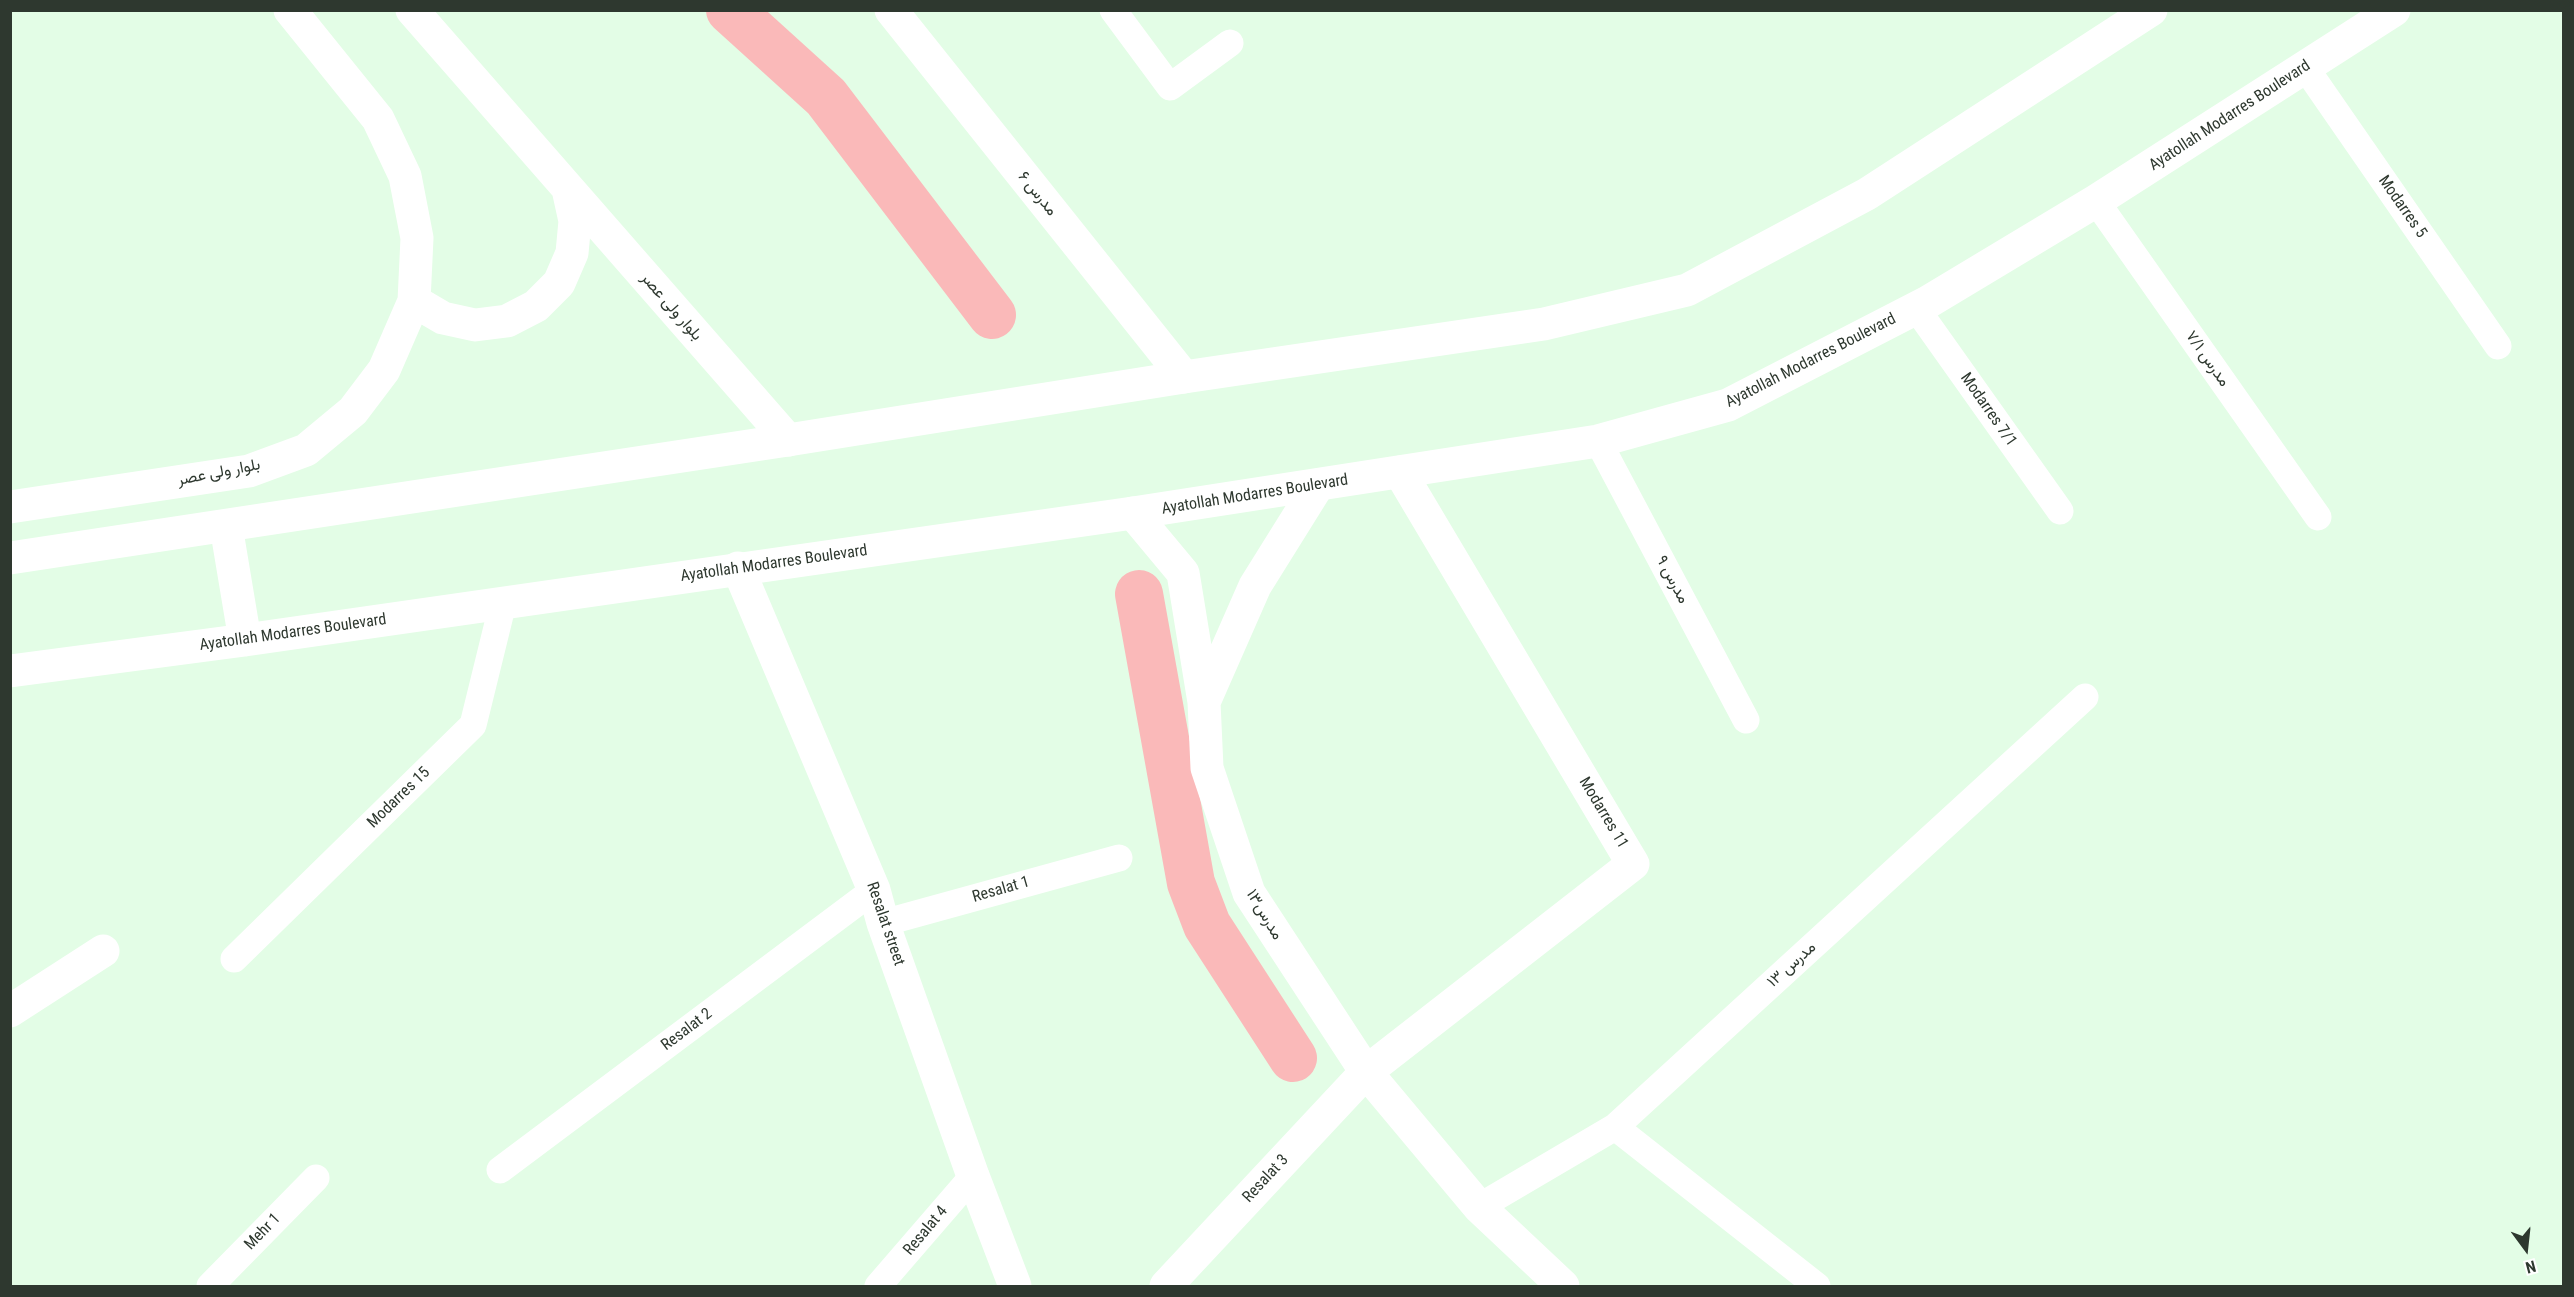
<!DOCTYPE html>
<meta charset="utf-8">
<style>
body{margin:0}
#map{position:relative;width:2574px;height:1297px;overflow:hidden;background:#e3fde6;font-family:"Roboto Condensed",sans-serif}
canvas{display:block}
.frame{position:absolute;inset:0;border:12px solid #2e382f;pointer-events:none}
.north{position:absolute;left:2496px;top:1219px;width:60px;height:60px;-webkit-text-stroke:4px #fff;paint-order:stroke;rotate:165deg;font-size:16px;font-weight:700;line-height:24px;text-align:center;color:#2e382f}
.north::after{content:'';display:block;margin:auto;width:21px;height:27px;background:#2e382f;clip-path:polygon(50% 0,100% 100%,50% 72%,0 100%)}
</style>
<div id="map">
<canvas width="2574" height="1297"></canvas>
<div class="frame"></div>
<div class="north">N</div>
</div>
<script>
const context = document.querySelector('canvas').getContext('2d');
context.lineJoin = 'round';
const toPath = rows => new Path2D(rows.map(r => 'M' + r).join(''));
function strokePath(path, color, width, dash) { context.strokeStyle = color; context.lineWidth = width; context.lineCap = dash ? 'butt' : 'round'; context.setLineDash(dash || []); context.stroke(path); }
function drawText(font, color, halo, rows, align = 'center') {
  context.font = font + ' "Roboto Condensed",Vazirmatn,sans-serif'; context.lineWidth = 6; context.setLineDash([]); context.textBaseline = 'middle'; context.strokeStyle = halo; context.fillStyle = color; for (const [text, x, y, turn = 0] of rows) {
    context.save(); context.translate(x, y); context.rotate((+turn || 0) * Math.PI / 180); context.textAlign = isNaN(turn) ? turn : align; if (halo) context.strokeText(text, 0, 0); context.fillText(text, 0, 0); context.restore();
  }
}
const canal = toPath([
 [730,10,826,97,992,315],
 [1139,594,1191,883,1207,925,1293,1058]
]);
const service = toPath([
 [1113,10,1170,87,1230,43],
 [2305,67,2498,346],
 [2096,201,2318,517],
 [1916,308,2060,511],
 [1598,441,1746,720],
 [883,923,1119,858],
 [234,959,473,725,503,603],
 [1615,1127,1817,1286],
 [500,1170,874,890],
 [1479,1207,1615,1127,2085,697],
 [210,1286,316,1178],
 [878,1286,973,1176]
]);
const minor = toPath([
 [891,10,1184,377],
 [1133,513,1183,573,1204,702,1255,586,1318,485],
 [738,568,874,890,883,923,973,1176,1015,1286],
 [1204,702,1207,768,1249,893,1366,1072,1479,1207,1563,1286],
 [10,1011,103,951],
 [1166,1286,1366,1072,1633,864,1400,472]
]);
const tertiary = toPath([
 [412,10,788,440],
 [414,301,443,318,475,325,507,321,536,306,559,283,572,253,575,221,568,189],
 [10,507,249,471,306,450,353,411,384,370,414,301,417,238,405,176,378,119,290,10]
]);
const secondary = toPath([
 [226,526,245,640],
 [10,558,788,440,1184,377,1544,324,1687,290,1867,194,2151,10],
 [10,671,245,640,1133,513,1598,441,1728,405,1928,302,2096,201,2394,10]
]);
const streetNames = [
 ["Ayatollah Modarres Boulevard",2230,116,-33],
 ["مدرس ۶",1037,194,51],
 ["Modarres 5",2402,207,55],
 ["بلوار ولی عصر",671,307,49],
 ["مدرس ۷/۱",2207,359,55],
 ["Ayatollah Modarres Boulevard",1811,361,-27],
 ["Modarres 7/1",1988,410,55],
 ["بلوار ولی عصر",219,473,-11],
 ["Ayatollah Modarres Boulevard",1255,495,-9],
 ["Ayatollah Modarres Boulevard",774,564,-8],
 ["مدرس ۹",1672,580,62],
 ["Ayatollah Modarres Boulevard",293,633,-8],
 ["Modarres 15",399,798,-44],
 ["Modarres 11",1603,813,59],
 ["Resalat 1",1001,890,-16],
 ["مدرس۱۳",1264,915,59],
 ["Resalat street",885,924,71],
 ["مدرس ۱۳",1792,965,-42],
 ["Resalat 2",687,1030,-37],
 ["Resalat 3",1266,1179,-47],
 ["Resalat 4",926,1231,-50],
 ["Mehr 1",263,1232,-46]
];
strokePath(canal, '#fab9b9', 48);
strokePath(service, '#fff', 27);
strokePath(minor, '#fff', 33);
strokePath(tertiary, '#fff', 33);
strokePath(secondary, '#fff', 33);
drawText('16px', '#2e382f', '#fff', streetNames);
</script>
